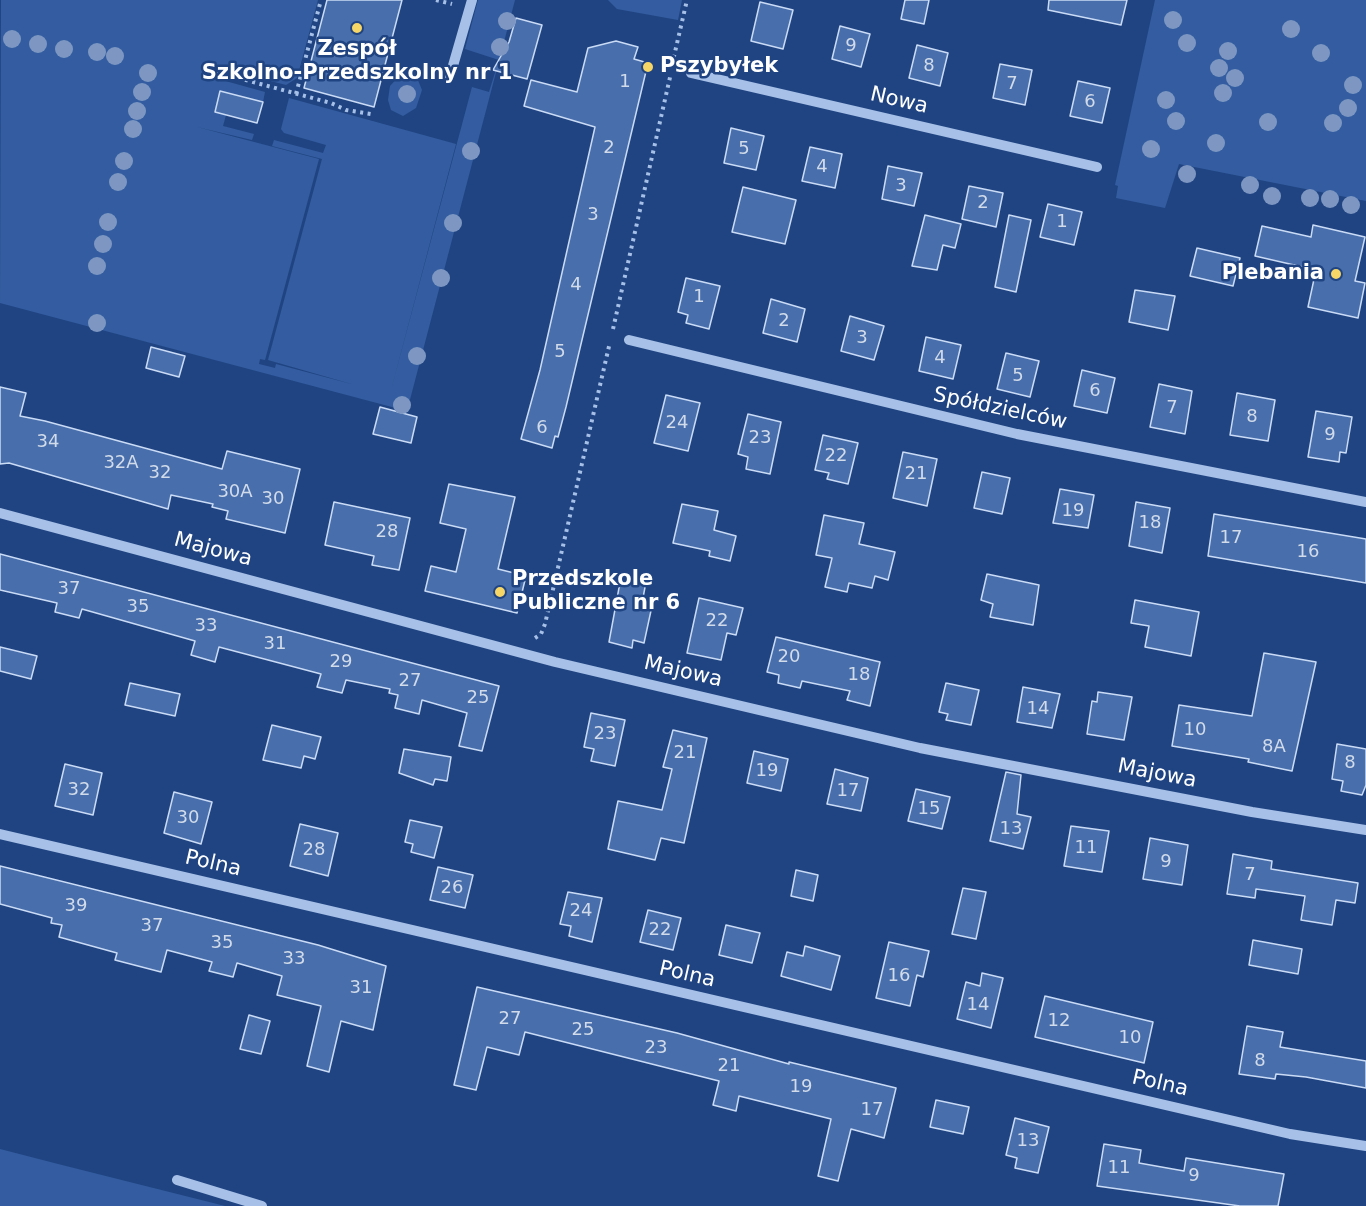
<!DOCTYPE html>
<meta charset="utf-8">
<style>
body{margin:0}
canvas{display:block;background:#204482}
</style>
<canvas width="1366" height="1206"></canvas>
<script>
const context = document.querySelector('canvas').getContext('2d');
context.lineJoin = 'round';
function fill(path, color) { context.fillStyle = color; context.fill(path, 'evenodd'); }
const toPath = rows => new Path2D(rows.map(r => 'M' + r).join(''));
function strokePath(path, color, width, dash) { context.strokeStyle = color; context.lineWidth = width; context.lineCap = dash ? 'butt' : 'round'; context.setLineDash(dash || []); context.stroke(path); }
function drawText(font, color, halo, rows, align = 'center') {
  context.font = font + ' "DejaVu Sans",sans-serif'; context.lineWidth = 5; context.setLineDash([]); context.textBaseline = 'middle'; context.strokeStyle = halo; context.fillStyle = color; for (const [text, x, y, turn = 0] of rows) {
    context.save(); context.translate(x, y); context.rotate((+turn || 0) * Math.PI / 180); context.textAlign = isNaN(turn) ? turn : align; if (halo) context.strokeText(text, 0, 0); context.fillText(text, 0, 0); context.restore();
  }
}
const green = toPath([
 [1,0,318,0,297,78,286,85,213,66,211,77,265,92,263,102,220,91,215,112,226,115,223,126,254,134,252,140,197,127,319,159,265,360,260,359,259,364,275,368,276,364,355,385,268,360,322,159,272,146,274,140,323,153,326,145,284,133,281,129,289,98,456,144,390,394,472,87,489,92,499,60,465,49,478,0,515,0,407,411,0,303],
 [608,0,682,0,678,20,617,9],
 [1155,0,1366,0,1366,201,1179,164,1165,208,1116,198,1118,186,1115,185],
 [403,72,415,73,422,90,416,108,403,116,391,110,388,100,390,86],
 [0,1149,58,1164,225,1206,0,1206]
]);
const building = toPath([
 [327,0,402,0,374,107,304,88,327,0],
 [905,0,929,0,924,24,901,19,905,0],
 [1049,0,1127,0,1121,25,1048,10,1049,0],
 [760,2,793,10,783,49,751,41,760,2],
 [516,18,542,25,527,79,493,70,509,42,516,18],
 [840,26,870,34,861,67,832,59,840,26],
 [616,41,638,47,634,59,648,63,566,407,558,437,555,436,552,448,521,439,540,370,595,127,524,106,531,80,577,92,588,48,616,41],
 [917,45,948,53,940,86,909,78,917,45],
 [1000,64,1032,70,1025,105,993,98,1000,64],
 [1078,81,1110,88,1102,123,1070,116,1078,81],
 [220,91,263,102,257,123,215,112,220,91],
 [731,128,764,136,756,170,724,163,731,128],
 [810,147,842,154,835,188,802,181,810,147],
 [888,166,922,173,914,206,882,199,888,166],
 [969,186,1003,193,996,227,962,219,969,186],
 [743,187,796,200,785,244,732,232,743,187],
 [1048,204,1082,212,1074,245,1040,237,1048,204],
 [925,215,961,224,955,248,943,245,937,270,912,266,925,215],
 [1009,215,1031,220,1016,292,995,287,1009,215],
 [1313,225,1365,237,1355,281,1365,283,1358,318,1308,307,1316,270,1255,256,1262,226,1311,237,1313,225],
 [1197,248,1240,258,1233,286,1190,276,1197,248],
 [686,278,720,286,709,329,686,323,688,315,678,312,686,278],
 [1135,290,1175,296,1168,330,1129,322,1135,290],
 [771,299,805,309,797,342,763,333,771,299],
 [850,316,884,326,874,360,841,351,850,316],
 [926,337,961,345,953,379,919,371,926,337],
 [151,347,185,356,179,377,146,368,151,347],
 [1006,353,1039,361,1030,397,997,389,1006,353],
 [1082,370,1115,378,1107,413,1074,406,1082,370],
 [1159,384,1192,391,1185,434,1150,427,1159,384],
 [0,387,26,393,20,416,45,421,222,469,227,451,300,469,285,533,226,519,228,511,212,507,213,504,171,495,168,509,9,463,0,464,0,387],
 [1237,393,1275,400,1268,441,1230,435,1237,393],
 [666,395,700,403,688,451,654,443,666,395],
 [380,407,417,417,411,443,373,434,380,407],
 [1316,411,1352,417,1346,453,1340,452,1339,462,1308,457,1316,411],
 [748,414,781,422,770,474,746,469,748,457,738,454,748,414],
 [823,435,858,443,848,484,827,479,829,473,815,470,823,435],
 [903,452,937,459,927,506,893,498,903,452],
 [982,472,1010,478,1002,514,974,508,982,472],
 [449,484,515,497,498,569,526,576,517,613,425,591,431,566,456,572,466,529,440,523,449,484],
 [1060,489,1094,495,1088,528,1053,523,1060,489],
 [334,502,410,518,399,570,372,565,374,556,325,545,334,502],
 [1136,502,1170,508,1162,553,1129,546,1136,502],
 [682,504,718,511,714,530,736,536,730,561,709,556,710,551,673,543,682,504],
 [1214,514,1366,539,1366,583,1208,556,1214,514],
 [824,515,864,523,859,544,895,552,888,580,875,576,872,588,849,583,847,592,825,587,832,558,816,555,824,515],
 [0,554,499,686,482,751,459,746,467,713,422,700,419,714,395,708,398,695,389,693,390,689,346,680,342,693,317,687,321,674,219,647,215,662,191,655,195,641,82,609,79,618,55,612,57,603,0,590,0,554],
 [987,574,1039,585,1033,625,990,617,993,604,981,600,987,574],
 [621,577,646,582,642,603,652,606,644,643,633,640,632,648,609,642,621,577],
 [699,598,743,608,736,635,727,633,721,660,687,653,699,598],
 [1135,600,1199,612,1191,656,1145,647,1149,626,1131,623,1135,600],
 [776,637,880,662,870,706,847,700,850,691,802,681,800,688,778,683,779,675,767,672,776,637],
 [0,647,37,656,31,679,0,671,0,647],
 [1264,653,1316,662,1292,771,1248,762,1249,759,1172,746,1179,705,1252,716,1264,653],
 [130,683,180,694,175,716,125,705,130,683],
 [946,683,979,690,971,725,946,720,948,714,939,712,946,683],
 [1023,687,1060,694,1052,728,1017,722,1023,687],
 [1098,692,1132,697,1124,740,1087,734,1092,701,1097,702,1098,692],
 [591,713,625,720,615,766,591,761,594,749,584,747,591,713],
 [272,725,321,737,315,759,304,756,301,768,263,760,272,725],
 [673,730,707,738,684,843,661,838,655,860,608,849,618,801,662,810,672,769,663,767,673,730],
 [1337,744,1366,749,1366,785,1362,795,1341,791,1343,781,1332,779,1337,744],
 [404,749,451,757,447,781,435,779,433,785,399,773,404,749],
 [754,751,788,759,781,791,747,783,754,751],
 [65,764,102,773,93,815,55,806,65,764],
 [835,769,868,778,861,811,827,804,835,769],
 [1006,772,1021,775,1017,814,1031,817,1023,849,990,841,1006,772],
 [916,789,950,797,942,829,908,821,916,789],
 [174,792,212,802,201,844,164,833,174,792],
 [410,820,442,827,434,858,411,852,413,844,405,842,410,820],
 [300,824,338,833,328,876,290,866,300,824],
 [1071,826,1109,831,1102,872,1064,866,1071,826],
 [1150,838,1188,845,1182,885,1143,879,1150,838],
 [1233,854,1272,861,1271,869,1358,883,1355,903,1336,900,1332,925,1301,920,1305,896,1256,889,1255,898,1227,894,1233,854],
 [0,866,318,945,386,966,373,1030,341,1021,329,1072,307,1066,321,1006,277,995,282,976,237,963,233,977,209,971,212,962,167,950,161,972,115,960,117,953,59,937,62,925,51,923,52,918,0,904,0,866],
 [438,867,473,875,465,908,430,900,438,867],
 [796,870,818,875,813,901,791,896,796,870],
 [963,888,986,892,976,939,952,934,963,888],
 [568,892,602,898,592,942,569,936,571,926,560,924,568,892],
 [648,910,681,918,673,950,640,942,648,910],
 [726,925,760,933,752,963,719,955,726,925],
 [1253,940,1302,949,1298,974,1249,965,1253,940],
 [889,942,929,951,923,977,917,975,910,1006,876,998,889,942],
 [805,946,840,956,831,990,781,976,787,952,803,956,805,946],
 [982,973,1003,978,991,1028,957,1019,966,982,980,986,982,973],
 [477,987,677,1033,789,1064,789,1062,896,1088,884,1138,851,1129,838,1181,818,1176,831,1119,739,1096,736,1111,713,1105,719,1081,525,1032,519,1055,487,1047,476,1090,454,1085,477,987],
 [1045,996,1153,1022,1144,1063,1035,1037,1045,996],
 [249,1015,270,1021,261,1054,240,1049,249,1015],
 [1247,1026,1283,1032,1280,1047,1366,1061,1366,1088,1306,1077,1276,1074,1275,1079,1239,1074,1247,1026],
 [936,1100,969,1107,963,1134,930,1127,936,1100],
 [1015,1118,1049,1127,1038,1173,1015,1168,1017,1158,1006,1155,1015,1118],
 [1104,1144,1141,1150,1139,1163,1184,1171,1186,1158,1284,1174,1278,1206,1240,1206,1097,1186,1104,1144]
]);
const path = toPath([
 [436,0,452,4],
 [672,65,687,0],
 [216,72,331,103,346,110,371,114],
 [296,94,321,0],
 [613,329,671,73],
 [535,638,541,634,545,624,610,342]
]);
const minor = toPath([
 [691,73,1097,167],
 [450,76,472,0],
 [629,340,1017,434,1366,502],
 [0,513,555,662,920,748,1252,812,1366,830],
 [0,834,1290,1134,1366,1146],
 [177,1180,262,1206]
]);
const trees = [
 [1173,20],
 [507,21],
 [1291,29],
 [12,39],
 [1187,43],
 [38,44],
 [500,47],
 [64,49],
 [1228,51],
 [97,52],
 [1321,53],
 [115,56],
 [1219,68],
 [148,73],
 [1235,78],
 [1353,85],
 [142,92],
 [1223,93],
 [407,94],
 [1166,100],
 [1348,108],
 [137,111],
 [1176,121],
 [1268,122],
 [1333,123],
 [133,129],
 [1216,143],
 [1151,149],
 [471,151],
 [124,161],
 [1187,174],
 [118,182],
 [1250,185],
 [1272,196],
 [1310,198],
 [1330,199],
 [1351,205],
 [108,222],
 [453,223],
 [103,244],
 [97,266],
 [441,278],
 [97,323],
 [417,356],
 [402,405]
];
const markers = [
 [357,28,6,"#f6d666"],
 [648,67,6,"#f6d666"],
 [1336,274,6,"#f6d666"],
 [500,592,6,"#f6d666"]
];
const numberNames = [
 ["9",851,46],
 ["8",929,66],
 ["1",625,82],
 ["7",1012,84],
 ["6",1090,102],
 ["2",609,148],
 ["5",744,149],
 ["4",822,167],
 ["3",901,186],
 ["2",983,203],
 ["3",593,215],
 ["1",1062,222],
 ["4",576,285],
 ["1",699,297],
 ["2",784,321],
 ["3",862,338],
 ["5",560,352],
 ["4",940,358],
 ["5",1018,376],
 ["6",1095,391],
 ["7",1172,408],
 ["8",1252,417],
 ["24",677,423],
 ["6",542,428],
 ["9",1330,435],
 ["23",760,438],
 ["34",48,442],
 ["22",836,456],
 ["32A",121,463],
 ["32",160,473],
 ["21",916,474],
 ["30A",235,492],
 ["30",273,499],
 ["19",1073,511],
 ["18",1150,523],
 ["28",387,532],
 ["17",1231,538],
 ["16",1308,552],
 ["37",69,589],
 ["35",138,607],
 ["22",717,621],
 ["33",206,626],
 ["31",275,644],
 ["20",789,657],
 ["29",341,662],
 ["18",859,675],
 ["27",410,681],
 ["25",478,698],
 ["14",1038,709],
 ["10",1195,730],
 ["23",605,734],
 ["8A",1274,747],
 ["21",685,753],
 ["8",1350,763],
 ["19",767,771],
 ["32",79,790],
 ["17",848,791],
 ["15",929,809],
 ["30",188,818],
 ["13",1011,829],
 ["11",1086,848],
 ["28",314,850],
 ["9",1166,862],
 ["7",1250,875],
 ["26",452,888],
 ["39",76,906],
 ["24",581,911],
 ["37",152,926],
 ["22",660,930],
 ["35",222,943],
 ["33",294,959],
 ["16",899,976],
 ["31",361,988],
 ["14",978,1005],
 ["27",510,1019],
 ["12",1059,1021],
 ["25",583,1030],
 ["10",1130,1038],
 ["23",656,1048],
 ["8",1260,1061],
 ["21",729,1066],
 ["19",801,1087],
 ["17",872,1110],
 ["13",1028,1141],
 ["11",1119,1168],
 ["9",1194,1176]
];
const poiNames = [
 ["Zespół",357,50,"center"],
 ["Szkolno-Przedszkolny nr 1",357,74,"center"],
 ["Pszybyłek",660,67],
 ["Plebania",1324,274,"right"],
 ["Przedszkole",512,580],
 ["Publiczne nr 6",512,604]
];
const streetNames = [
 ["Nowa",899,101,13],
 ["Spółdzielców",1000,409,12],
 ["Majowa",213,550,15],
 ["Majowa",683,672,13],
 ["Majowa",1157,774,11],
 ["Polna",213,864,13],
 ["Polna",687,975,13],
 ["Polna",1160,1084,13]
];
fill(green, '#335da0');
fill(building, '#486eab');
strokePath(building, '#cadbf6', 1.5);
strokePath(path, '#a6c0e8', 4, [3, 4.5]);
strokePath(minor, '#a6c0e8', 10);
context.fillStyle = '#7e97c2';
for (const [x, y] of trees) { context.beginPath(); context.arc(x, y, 9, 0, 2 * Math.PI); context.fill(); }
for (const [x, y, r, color] of markers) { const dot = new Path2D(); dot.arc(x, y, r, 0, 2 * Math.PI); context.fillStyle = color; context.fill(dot); strokePath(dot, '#204482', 2); }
drawText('18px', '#d1dbea', null, numberNames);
drawText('bold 21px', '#fff', '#204482', poiNames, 'left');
drawText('21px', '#fff', '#204482', streetNames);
</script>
